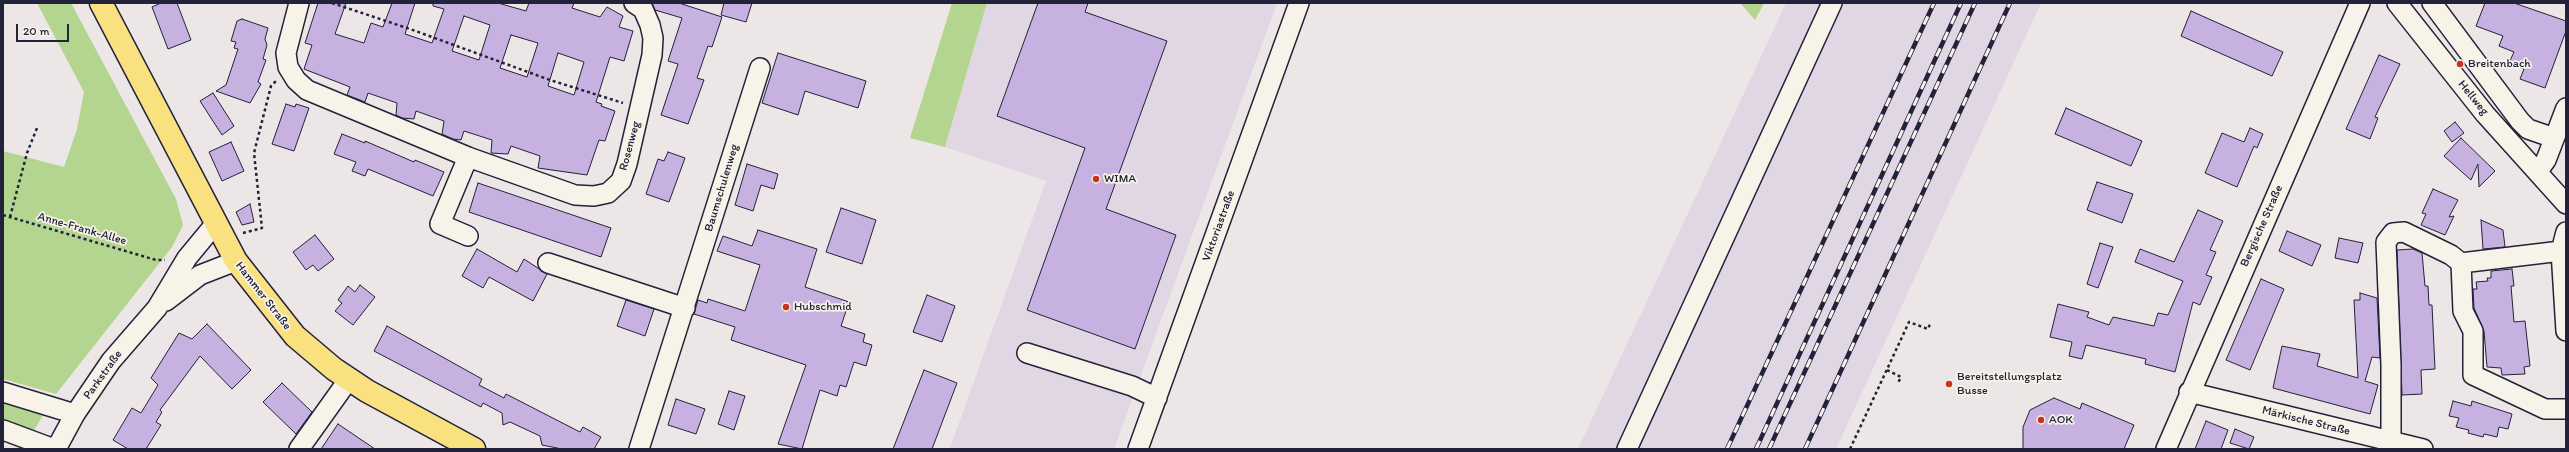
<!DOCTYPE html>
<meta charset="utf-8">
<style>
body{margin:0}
#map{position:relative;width:2569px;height:452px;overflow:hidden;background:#ede6e6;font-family:Itim,sans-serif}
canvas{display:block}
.frame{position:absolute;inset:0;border:4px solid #22223b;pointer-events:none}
.scale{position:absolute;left:16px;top:24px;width:53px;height:18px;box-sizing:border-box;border:2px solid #22223b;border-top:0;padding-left:5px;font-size:12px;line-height:14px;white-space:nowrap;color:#22223b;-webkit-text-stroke:3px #f7f3e8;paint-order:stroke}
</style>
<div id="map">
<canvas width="2569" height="452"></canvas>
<div class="frame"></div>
<div class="scale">20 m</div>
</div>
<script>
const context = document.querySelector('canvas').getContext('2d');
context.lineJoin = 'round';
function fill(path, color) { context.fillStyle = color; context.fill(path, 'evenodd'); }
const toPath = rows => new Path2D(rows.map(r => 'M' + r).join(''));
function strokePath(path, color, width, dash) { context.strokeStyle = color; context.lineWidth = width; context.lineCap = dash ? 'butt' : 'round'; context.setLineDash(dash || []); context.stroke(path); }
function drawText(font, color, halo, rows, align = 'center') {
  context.font = font + ' Itim,sans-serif'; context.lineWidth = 3.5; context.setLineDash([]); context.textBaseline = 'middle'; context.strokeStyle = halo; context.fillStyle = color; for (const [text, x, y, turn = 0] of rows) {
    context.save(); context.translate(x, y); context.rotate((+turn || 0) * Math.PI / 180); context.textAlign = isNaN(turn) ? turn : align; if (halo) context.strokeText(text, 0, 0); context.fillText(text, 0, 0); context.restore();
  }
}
const built = toPath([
 [987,3,1277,3,1114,449,950,448,1046,181,945,147],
 [1786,3,2041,3,1836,449,1578,449]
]);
const green = toPath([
 [37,3,71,3,176,199,183,225,172,247,56,394,3,379,3,151,64,167,77,129,84,92],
 [952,3,987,3,945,147,910,138],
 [1740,3,1764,3,1755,20],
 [3,399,45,412,33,432,3,423]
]);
const building = toPath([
 [161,3,177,3,191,40,168,49,152,7,161,3],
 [318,3,346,3,335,34,364,43,371,23,383,27,392,3,415,3,405,34,432,43,444,9,433,6,433,3,498,3,526,11,529,3,574,3,572,8,600,17,607,7,623,16,619,27,633,31,624,61,610,57,596,102,602,104,601,106,615,111,605,141,599,140,587,175,538,168,540,156,511,146,508,154,491,153,492,140,464,131,461,140,453,139,442,134,444,121,416,111,414,119,402,118,396,115,397,103,368,93,365,102,347,95,350,87,304,69,312,45,305,43,318,3],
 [464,16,490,25,479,60,452,51,464,16],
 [511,35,538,43,527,77,500,68,511,35],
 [558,53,584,62,574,95,548,86,558,53],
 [652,3,679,3,722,17,712,47,708,46,697,78,704,80,688,124,661,115,678,64,668,61,682,18,655,10,652,3],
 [724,3,752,3,746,22,721,15,724,3],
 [1038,3,1088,3,1085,12,1167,41,1106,209,1176,235,1135,349,1027,310,1085,148,997,116,1038,3],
 [2485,3,2514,3,2566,21,2566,31,2545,88,2520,79,2524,69,2509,63,2514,52,2499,46,2503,36,2476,26,2485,3],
 [2191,11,2283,52,2272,76,2181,36,2191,11],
 [242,19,268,28,265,39,267,45,263,59,266,60,258,82,261,84,250,103,216,91,226,85,238,49,234,48,236,42,231,41,237,21,242,19],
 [778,53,866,81,858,108,805,91,798,115,762,103,778,53],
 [2379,55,2400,64,2375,117,2378,118,2370,139,2346,129,2379,55],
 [213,93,234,126,222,135,200,101,213,93],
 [286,104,295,107,296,104,309,108,294,151,272,144,286,104],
 [2066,108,2142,141,2131,166,2055,134,2066,108],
 [2455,122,2464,133,2452,142,2444,131,2455,122],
 [2250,128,2263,134,2257,148,2254,146,2237,187,2205,173,2222,133,2244,142,2250,128],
 [342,134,365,143,365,141,414,162,415,160,444,172,433,196,368,169,365,176,352,171,356,162,334,154,342,134],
 [2461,138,2495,171,2479,187,2478,164,2471,180,2444,156,2461,138],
 [231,142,244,171,222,181,209,152,231,142],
 [668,152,685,158,669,202,646,194,658,159,664,161,668,152],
 [747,164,778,174,774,189,761,185,753,211,735,205,747,164],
 [2097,182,2133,194,2122,223,2087,210,2097,182],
 [478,183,611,228,601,257,469,212,478,183],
 [2433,189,2458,200,2449,217,2454,216,2445,235,2421,225,2426,214,2422,213,2433,189],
 [250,204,254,222,242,225,236,212,250,204],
 [841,208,876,220,862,264,826,252,841,208],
 [2198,210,2223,221,2210,250,2216,252,2206,275,2212,277,2200,305,2193,302,2175,372,2145,364,2146,359,2086,345,2082,359,2069,356,2072,342,2050,337,2058,304,2089,312,2087,317,2109,325,2113,317,2154,326,2158,313,2168,315,2183,281,2135,262,2140,249,2174,262,2198,210],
 [2481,220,2503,230,2505,247,2483,249,2481,220],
 [758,230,817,249,805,287,849,302,841,326,865,334,863,342,872,345,866,366,854,362,846,387,840,385,837,396,820,390,802,449,778,444,806,365,731,340,735,327,694,314,698,300,707,303,708,299,745,311,760,265,717,251,723,236,752,246,758,230],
 [2287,231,2321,245,2312,266,2279,251,2287,231],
 [315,235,334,259,318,271,313,265,306,270,293,252,315,235],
 [2339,238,2363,243,2358,263,2335,258,2339,238],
 [2100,243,2113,247,2098,288,2087,284,2100,243],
 [477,249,517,272,524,259,547,274,533,301,489,277,483,288,462,276,477,249],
 [2413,249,2422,253,2425,286,2428,286,2429,305,2432,305,2435,369,2421,370,2422,394,2402,395,2397,250,2413,249],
 [2512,269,2514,286,2511,286,2514,322,2525,321,2530,366,2524,367,2525,374,2502,375,2501,368,2487,367,2484,331,2474,308,2473,289,2477,289,2476,282,2488,281,2487,278,2491,278,2491,271,2512,269],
 [2261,279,2284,289,2250,370,2226,360,2261,279],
 [360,285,375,297,353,325,335,311,342,303,338,300,348,286,355,292,360,285],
 [2360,293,2377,298,2380,358,2372,357,2365,381,2378,385,2370,414,2273,388,2282,346,2320,354,2317,366,2358,378,2354,300,2360,300,2360,293],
 [927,295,955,306,942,342,913,332,927,295],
 [626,300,654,309,645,336,617,326,626,300],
 [207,324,251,370,232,389,200,356,160,410,162,412,156,422,161,425,146,449,128,449,113,440,132,408,141,413,158,385,151,378,179,333,192,339,207,324],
 [387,326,482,379,479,385,504,398,506,394,580,432,583,427,601,437,594,449,562,449,542,445,540,436,510,422,503,425,502,413,483,403,481,407,374,351,387,326],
 [924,370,957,383,932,449,893,449,924,370],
 [282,383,312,412,296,434,263,402,282,383],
 [729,391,745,396,734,430,718,424,729,391],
 [2054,398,2080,409,2082,403,2134,425,2124,449,2023,449,2023,427,2030,410,2054,398],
 [676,399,705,409,696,434,668,425,676,399],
 [2453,401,2471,406,2472,401,2512,414,2508,429,2499,427,2497,437,2484,434,2483,437,2468,433,2469,430,2456,427,2459,418,2449,416,2453,401],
 [2206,421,2228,430,2221,449,2195,449,2206,421],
 [338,424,375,449,321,449,338,424],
 [2235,429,2254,437,2249,449,2230,443,2235,429]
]);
const path = toPath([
 [332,3,410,29,550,80,623,103],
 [3,215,156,260,165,260],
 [10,217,27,153,37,128],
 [243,233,262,228,254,153,271,86,276,81],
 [1887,370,1901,377,1898,383],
 [1850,449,1909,322,1928,329,1930,324]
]);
const minor = toPath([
 [299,3,286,53,288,67,296,80,307,90,468,157,575,195,594,196,608,193,621,181,627,164,652,55,653,38,650,25,643,9,634,3],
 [2397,3,2485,114,2566,204],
 [2432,3,2520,121,2528,129,2554,138],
 [468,157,440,224,468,236],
 [2538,171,2546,160,2566,108],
 [2566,232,2561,251,2566,331],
 [2561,251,2461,263,2463,311,2473,331,2473,375,2545,409,2566,409],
 [548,263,685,308],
 [166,301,200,275,236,261],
 [1027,353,1132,386,1157,398],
 [3,392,75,414],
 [2189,392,2423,449],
 [3,430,54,449],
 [2391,441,2391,365,2386,242,2393,233,2404,232,2451,255,2461,263],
 [56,449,75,414,111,361,157,308,187,258,216,223],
 [299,449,349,379],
 [639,449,760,68],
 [1138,449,1299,3],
 [1627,449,1832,3],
 [2166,449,2360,3]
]);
const major = toPath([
 [101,3,236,261,295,336,334,369,367,391,474,449]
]);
const rail = toPath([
 [1727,449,1934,3],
 [1756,449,1961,3],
 [1769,449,1975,3],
 [1805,449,2010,3]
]);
const markers = [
 [2460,64,4,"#c8321e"],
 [1096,179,4,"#c8321e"],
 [786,307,4,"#c8321e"],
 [1949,384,4,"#c8321e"],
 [2041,420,4,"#c8321e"]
];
const poiNames = [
 ["Breitenbach",2468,64],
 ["WIMA",1104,179],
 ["Hubschmid",794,307],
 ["Bereitstellungsplatz",1957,377],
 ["Busse",1957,391],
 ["AOK",2049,420]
];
const streetNames = [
 ["Hellweg",2473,98,51],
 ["Rosenweg",630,146,-75],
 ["Baumschulenweg",722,188,-73],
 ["Viktoriastraße",1219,226,-70],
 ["Bergische Straße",2262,226,-66],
 ["Anne-Frank-Allee",82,229,16],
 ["Hammer Straße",263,296,52],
 ["Parkstraße",103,375,-54],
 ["Märkische Straße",2306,421,14]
];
fill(built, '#e1d6e4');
fill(green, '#b3d58f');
fill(building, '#c6b1e0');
strokePath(building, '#22223b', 1);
strokePath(minor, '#22223b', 22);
strokePath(major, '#22223b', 25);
strokePath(path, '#22223b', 2.5, [3, 3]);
strokePath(minor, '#f7f3e8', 19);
strokePath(major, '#fae180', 22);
strokePath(rail, '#22223b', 4.5);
strokePath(rail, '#f7f3e8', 3, [9]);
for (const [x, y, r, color] of markers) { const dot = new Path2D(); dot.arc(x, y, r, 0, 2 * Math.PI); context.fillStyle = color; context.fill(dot); strokePath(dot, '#f7f3e8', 1.5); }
drawText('12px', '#22223b', '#f7f3e8', poiNames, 'left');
drawText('12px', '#22223b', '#f7f3e8', streetNames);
</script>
